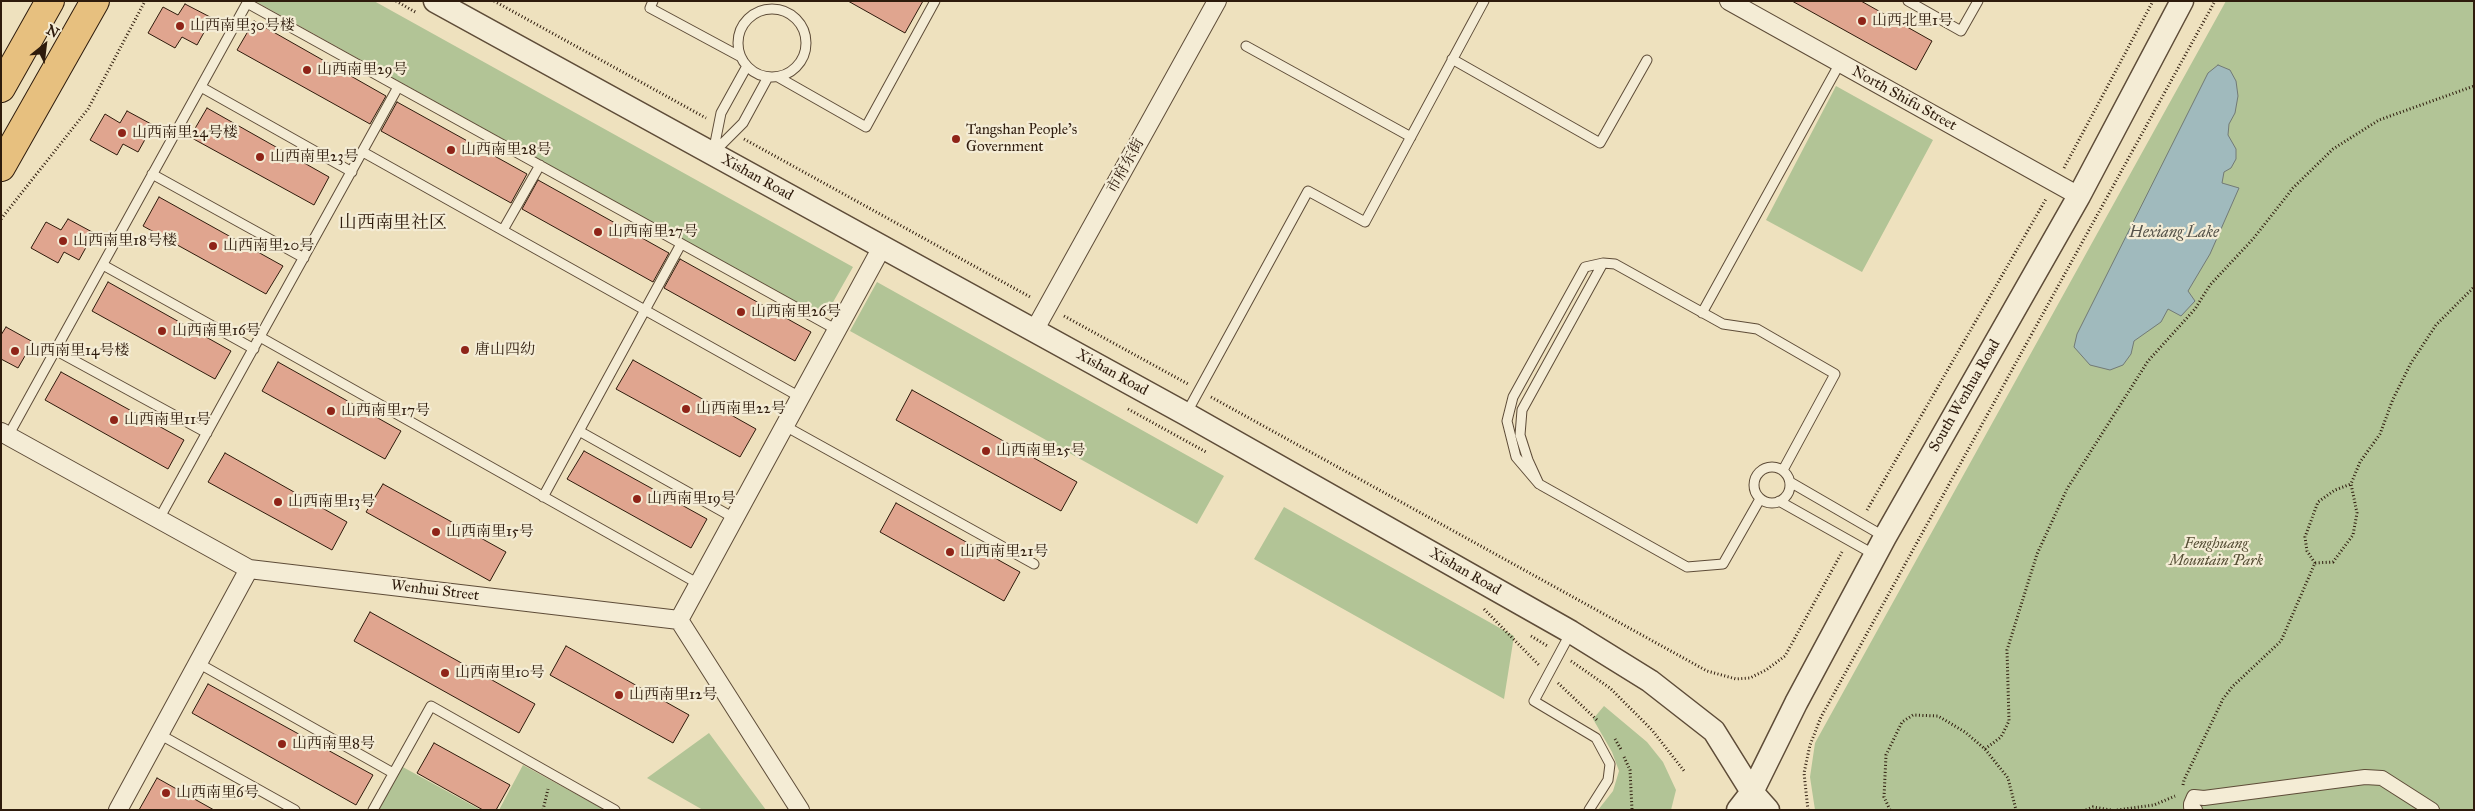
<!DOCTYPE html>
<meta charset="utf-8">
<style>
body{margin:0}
#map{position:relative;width:2475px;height:811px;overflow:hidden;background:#eee1be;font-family:"IM FELL Great Primer",serif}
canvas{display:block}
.frame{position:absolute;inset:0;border:2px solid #2e1b0c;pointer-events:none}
.north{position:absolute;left:20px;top:20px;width:50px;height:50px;-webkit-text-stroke:4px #f4ecd5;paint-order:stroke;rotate:29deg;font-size:14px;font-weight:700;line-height:20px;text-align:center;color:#2e1b0c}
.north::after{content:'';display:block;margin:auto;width:18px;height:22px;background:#2e1b0c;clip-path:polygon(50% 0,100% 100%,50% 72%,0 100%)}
</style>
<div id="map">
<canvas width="2475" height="811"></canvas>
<div class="frame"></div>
<div class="north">N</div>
</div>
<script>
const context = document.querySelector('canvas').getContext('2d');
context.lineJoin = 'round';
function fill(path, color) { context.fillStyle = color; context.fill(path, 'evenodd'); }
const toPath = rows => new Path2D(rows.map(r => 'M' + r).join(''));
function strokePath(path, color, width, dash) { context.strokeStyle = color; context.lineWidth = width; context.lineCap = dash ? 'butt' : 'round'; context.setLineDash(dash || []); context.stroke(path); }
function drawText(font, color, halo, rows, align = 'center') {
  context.font = font + ' "IM FELL Great Primer","Noto Serif SC",serif'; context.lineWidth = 4.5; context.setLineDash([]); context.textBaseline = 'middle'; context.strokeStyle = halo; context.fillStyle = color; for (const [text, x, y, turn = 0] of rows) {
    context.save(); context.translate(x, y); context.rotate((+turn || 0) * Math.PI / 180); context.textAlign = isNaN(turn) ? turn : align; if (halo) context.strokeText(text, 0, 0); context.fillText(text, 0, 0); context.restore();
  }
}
const green = toPath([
 [255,1,374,1,853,267,824,318],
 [2226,1,2474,1,2474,810,1815,810,1810,777,1815,743],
 [1836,86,1933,140,1862,272,1766,220],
 [877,282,1224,476,1197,524,850,331],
 [1284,507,1514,636,1504,699,1254,559],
 [1604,706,1647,742,1663,762,1676,790,1671,810,1598,810,1613,791,1619,771,1612,752,1593,719],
 [709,733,766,810,703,810,647,778],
 [523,765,605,810,499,810],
 [401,766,481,810,378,810]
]);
const water = toPath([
 [2218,65,2230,70,2236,81,2238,96,2235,113,2229,124,2228,135,2236,149,2236,159,2231,168,2224,172,2222,183,2239,188,2210,254,2188,291,2195,301,2181,316,2168,309,2161,322,2134,341,2131,354,2123,365,2110,370,2090,365,2074,347,2077,334,2208,73,2218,65]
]);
const building = toPath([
 [848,1,923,1,905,33,848,1],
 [1792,1,1861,1,1932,41,1916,70,1792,1],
 [185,4,212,18,197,45,182,37,175,48,148,33,163,7,178,15,185,4],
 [254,21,386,96,370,124,237,50,254,21],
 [397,102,527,174,511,203,381,131,397,102],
 [207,108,329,177,314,205,190,137,207,108],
 [127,111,153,125,138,152,123,144,117,155,90,140,105,114,120,123,127,111],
 [538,180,667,252,669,253,653,282,522,209,538,180],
 [159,197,283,266,266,294,143,226,159,197],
 [68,219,94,233,79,260,64,252,58,263,31,248,46,222,61,230,68,219],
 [680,259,811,332,795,361,664,288,680,259],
 [108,282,231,351,215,379,92,311,108,282],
 [6,327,33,342,18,368,1,359,1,335,6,327],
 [633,360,756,429,740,457,616,389,633,360],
 [278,362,401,431,385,459,262,391,278,362],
 [61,372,184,440,168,469,45,400,61,372],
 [912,390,1077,482,1061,511,896,420,912,390],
 [584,451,707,519,691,548,567,479,584,451],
 [225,453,347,522,332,550,208,482,225,453],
 [383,484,506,552,490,581,366,512,383,484],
 [896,503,1020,572,1004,601,880,532,896,503],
 [370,612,535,704,519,733,354,641,370,612],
 [566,646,689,715,673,743,550,675,566,646],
 [208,684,373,775,356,805,192,713,208,684],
 [434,743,510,785,496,810,483,810,417,773,434,743],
 [157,778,214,810,139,810,157,778]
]);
const path = toPath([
 [396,1,417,13],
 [494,1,706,118],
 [744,139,1032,298],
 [2064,168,2153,1],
 [1,219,88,109,145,1],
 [1064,316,1188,384],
 [1211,397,1707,671,1736,679,1750,678,1766,670,1785,656,1842,552],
 [1128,409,1206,452],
 [1867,510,2046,199],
 [2315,563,2307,551,2305,537,2318,502,2335,490,2351,484],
 [1484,609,1539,665],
 [1531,636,1549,647],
 [1571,661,1610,688,1652,730,1685,772],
 [1558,683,1597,720],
 [1615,739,1622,751],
 [1985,749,2001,737,2009,721,2007,650,2037,554,2067,489,2148,361,2195,309,2210,285,2253,239,2293,188,2333,149,2379,120,2474,86],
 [1624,757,1630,770,1632,810],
 [2183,785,2184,780,2223,699,2232,687,2281,641,2315,563,2333,562,2353,535,2357,513,2351,484,2360,462,2380,434,2393,399,2411,363,2436,325,2474,287],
 [543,810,548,789],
 [1808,810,1804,773,1810,745,1821,717,2215,1],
 [1890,810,1884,797,1886,755,1902,722,1913,715,1938,716,1965,732,1985,749,2008,778,2016,810],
 [2086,810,2093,807,2111,810],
 [2117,810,2154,805,2175,796]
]);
const service = toPath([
 [653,1,650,8,741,57],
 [1908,1,1961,31,1978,1],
 '738 43a34 34 0 1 1 68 0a34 34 0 1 1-68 0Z',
 [1246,46,1411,137],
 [1452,59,1600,143,1647,60],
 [778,77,866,127,935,1],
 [201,87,352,172],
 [363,152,800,397],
 [713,153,743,123,768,77],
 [713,153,721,113,747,66],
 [152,174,304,258],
 [503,230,540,165],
 [1603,263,1522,410,1520,435,1528,460,1539,484,1516,457,1507,421,1513,397,1585,267,1603,263,1615,264,1723,324,1757,329,1835,374,1783,470],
 [103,265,254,349],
 [1702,313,1840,63],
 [260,337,697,583],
 [55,350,207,433],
 [1186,414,1308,191,1365,222,1484,1],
 [785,426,1034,564],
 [579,431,734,518],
 [8,436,247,3,837,330],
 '1754 485a18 18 0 1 1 36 0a18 18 0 1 1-36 0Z',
 [1790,482,1885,537],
 [1539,484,1687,567,1723,564,1760,499],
 [543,497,681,244],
 [1779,501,1875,555],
 [159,519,398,87],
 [1571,632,1534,701,1596,738,1610,764,1608,780,1589,810],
 [198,663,393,773],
 [159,734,295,810],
 [373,810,431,706,615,810]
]);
const pedestrian = toPath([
 [2195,810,2191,807,2191,804,2194,797,2204,798,2365,777,2382,778,2432,810]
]);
const minor = toPath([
 [1729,1,2079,196],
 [1034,331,1217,1],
 [1,432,249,569,679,620,800,810],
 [679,620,882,247],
 [118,810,249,569]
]);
const tertiary = toPath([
 [435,1,1186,414,1571,632,1650,681,1714,731,1752,792,1768,810],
 [1738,810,1752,792,1796,703,1885,537,2079,196,2182,1]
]);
const primary = toPath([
 [1,88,50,1],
 [1,167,95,1]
]);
const markers = [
 [1862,21,5,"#8f2418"],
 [180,26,5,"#8f2418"],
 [307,70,5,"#8f2418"],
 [122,133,5,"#8f2418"],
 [956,139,5,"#8f2418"],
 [451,150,5,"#8f2418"],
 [260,157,5,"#8f2418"],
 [598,232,5,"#8f2418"],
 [63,241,5,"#8f2418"],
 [213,246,5,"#8f2418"],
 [741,312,5,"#8f2418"],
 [162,331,5,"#8f2418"],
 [465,350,5,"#8f2418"],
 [15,351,5,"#8f2418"],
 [686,409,5,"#8f2418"],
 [331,411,5,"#8f2418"],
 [114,420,5,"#8f2418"],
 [986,451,5,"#8f2418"],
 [637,499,5,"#8f2418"],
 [278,502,5,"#8f2418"],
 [436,532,5,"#8f2418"],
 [950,552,5,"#8f2418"],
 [445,673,5,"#8f2418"],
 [619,695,5,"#8f2418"],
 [282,744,5,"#8f2418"],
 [166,793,5,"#8f2418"]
];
const poiNames = [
 ["山西北里1号",1872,21],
 ["山西南里30号楼",190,26],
 ["山西南里29号",317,70],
 ["Tangshan People's",966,130],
 ["Government",966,147],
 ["山西南里24号楼",132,133],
 ["山西南里28号",461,150],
 ["山西南里23号",270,157],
 ["山西南里27号",608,232],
 ["山西南里18号楼",73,241],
 ["山西南里20号",223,246],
 ["山西南里26号",751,312],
 ["山西南里16号",172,331],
 ["唐山四幼",475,350],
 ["山西南里14号楼",25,351],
 ["山西南里22号",696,409],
 ["山西南里17号",341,411],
 ["山西南里11号",124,420],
 ["山西南里25号",996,451],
 ["山西南里19号",647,499],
 ["山西南里13号",288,502],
 ["山西南里15号",446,532],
 ["山西南里21号",960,552],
 ["山西南里10号",455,673],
 ["山西南里12号",629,695],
 ["山西南里8号",292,744],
 ["山西南里6号",176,793]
];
const streetNames = [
 ["North Shifu Street",1904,99,29],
 ["市府东街",1126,166,-61],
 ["Xishan Road",757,178,29],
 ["Xishan Road",1112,373,29],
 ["South Wenhua Road",1965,396,-60],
 ["Xishan Road",1465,572,30],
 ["Wenhui Street",435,591,7]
];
const parkNames = [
 ["Fenghuang",2216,544],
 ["Mountain Park",2216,561]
];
const waterNames = [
 ["Hexiang Lake",2174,233]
];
const quarterNames = [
 ["山西南里社区",393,224]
];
fill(green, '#b2c496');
fill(water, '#a0babd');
strokePath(water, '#727a76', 1);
fill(building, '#e0a58f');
strokePath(building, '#2e1b0c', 1);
strokePath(service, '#5e4c38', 11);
strokePath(pedestrian, '#5e4c38', 16);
strokePath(minor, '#5e4c38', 20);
strokePath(tertiary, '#5e4c38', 25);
strokePath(primary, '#2e1b0c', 30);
strokePath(path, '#2e1b0c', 3, [1, 2.5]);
strokePath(service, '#f4ecd5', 9);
strokePath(pedestrian, '#f4ecd5', 14);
strokePath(minor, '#f4ecd5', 18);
strokePath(tertiary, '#f4ecd5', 22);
strokePath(primary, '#e7c07f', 28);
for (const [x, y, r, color] of markers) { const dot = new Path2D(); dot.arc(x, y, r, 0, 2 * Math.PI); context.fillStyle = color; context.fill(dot); strokePath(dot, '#f4ecd5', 2); }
drawText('15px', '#2e1b0c', '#f4ecd5', poiNames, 'left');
drawText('15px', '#2e1b0c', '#f4ecd5', streetNames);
drawText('italic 15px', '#564e35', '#f4ecd5', parkNames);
drawText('italic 16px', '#56534a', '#f4ecd5', waterNames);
drawText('18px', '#2e1b0c', '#f4ecd5', quarterNames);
</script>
